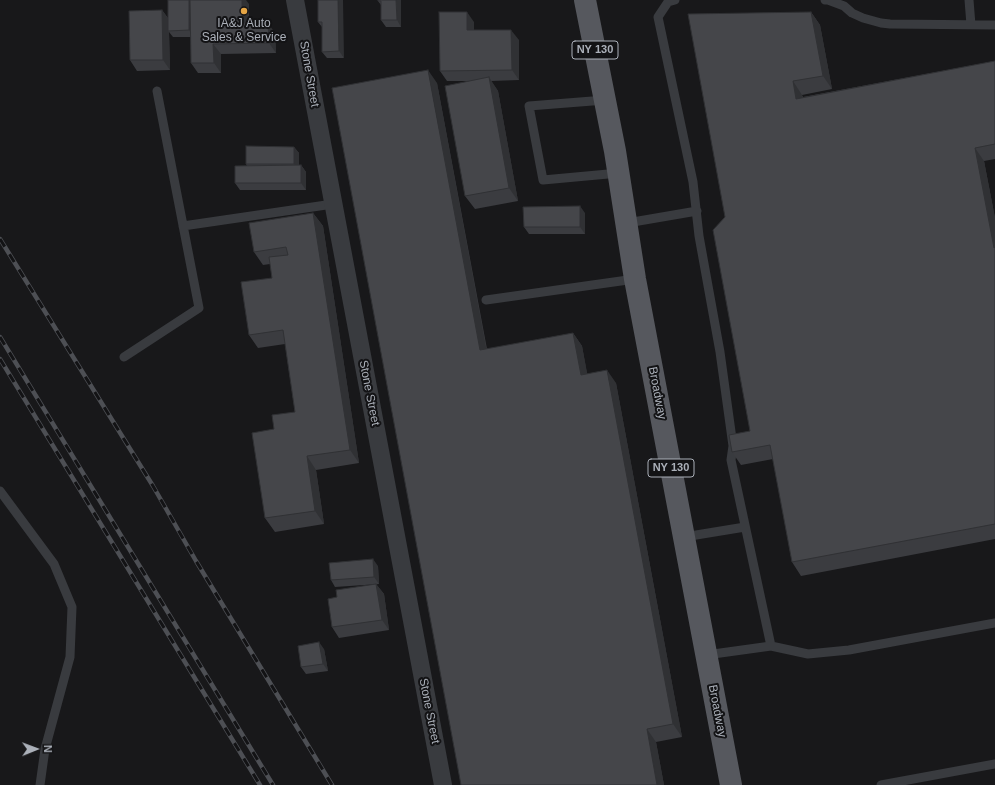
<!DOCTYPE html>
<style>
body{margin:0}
#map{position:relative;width:995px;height:785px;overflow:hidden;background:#18181a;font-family:Helvetica,sans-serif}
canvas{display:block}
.north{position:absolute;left:16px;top:729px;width:40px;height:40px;-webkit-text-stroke:3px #131315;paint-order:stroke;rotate:89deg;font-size:11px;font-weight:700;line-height:16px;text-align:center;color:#abb0b9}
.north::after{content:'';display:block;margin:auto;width:14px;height:18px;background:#abb0b9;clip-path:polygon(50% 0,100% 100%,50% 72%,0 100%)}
</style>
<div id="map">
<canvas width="995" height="785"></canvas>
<div class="north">N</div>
</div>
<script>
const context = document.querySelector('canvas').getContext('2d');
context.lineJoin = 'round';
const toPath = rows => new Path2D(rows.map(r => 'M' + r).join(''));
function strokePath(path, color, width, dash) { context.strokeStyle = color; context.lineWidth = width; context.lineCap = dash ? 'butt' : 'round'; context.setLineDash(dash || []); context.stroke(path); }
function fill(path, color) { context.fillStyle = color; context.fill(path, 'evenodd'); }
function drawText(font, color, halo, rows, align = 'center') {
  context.font = font + ' Helvetica,sans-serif'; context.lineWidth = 4; context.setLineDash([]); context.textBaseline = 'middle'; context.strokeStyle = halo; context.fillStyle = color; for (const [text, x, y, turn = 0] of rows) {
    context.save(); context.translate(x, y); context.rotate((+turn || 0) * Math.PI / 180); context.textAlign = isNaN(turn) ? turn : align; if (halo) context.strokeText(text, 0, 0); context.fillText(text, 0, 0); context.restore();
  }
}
const service = toPath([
 [675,0,668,2,658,17,693,182,699,236,720,352,733,446,731,460,771,646,706,655],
 [825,0,828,0,844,6,852,13,863,18,881,23,890,24,995,25],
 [969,0,971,25],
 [605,100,529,106,543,180,619,173],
 [627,223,697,211],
 [183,226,333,204],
 [486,300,635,279],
 [124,357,199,308,157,91],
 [0,491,54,564,72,607,70,657,45,749,40,785],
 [684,537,745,527],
 [771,646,808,654,849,650,995,623],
 [881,785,995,764]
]);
const minor = toPath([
 [295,0,443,785]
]);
const primary = toPath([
 [585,0,615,151,635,279,731,785]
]);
const rail = toPath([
 [0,239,153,486,196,561,332,785],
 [0,337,273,785],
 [0,359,260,785]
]);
const wall = toPath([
 [318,0,344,58,327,58,322,52,322,27,318,22],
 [401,0,401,27,386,27,381,20,381,5,378,1],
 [249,4,249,23,275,33,276,53,221,54,221,73,198,73,191,63,191,37,173,37,169,32,170,70,137,71,130,60,162,10,168,18],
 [811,12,820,25,832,89,802,95,803,97,995,61,995,159,984,161,995,218,995,539,801,576,792,562,773,459,741,465,732,452,750,431,725,217],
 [474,22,474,30,519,40,519,80,491,81,498,91,518,201,475,209,465,196,471,81,447,81,440,71],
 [437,83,487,349,573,333,582,346,587,374,616,383,682,737,656,742,664,785,461,785],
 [294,147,299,153,299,165,301,165,306,172,306,190,240,190,235,183,247,166,246,164],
 [313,213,323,226,359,463,316,470,324,524,275,532,265,518,274,429,295,412,285,344,258,348,249,335,272,278,270,264,263,265,254,252],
 [585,213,585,234,529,234,524,227],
 [378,566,379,584,335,587,331,580],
 [376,584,384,594,389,630,339,638,332,627,337,597],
 [324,649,328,671,306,674,301,667]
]);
const shadedWall = toPath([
 [189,0,193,0,194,37,189,30],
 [242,0,246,0,249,4,249,33,242,23],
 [338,0,343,0,344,58,339,51],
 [396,0,401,0,401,27,397,20],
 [162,10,169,20,168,31,169,32,170,70,163,60],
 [467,12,474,22,474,40,467,30],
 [811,12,820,25,832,89,823,76],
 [268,23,275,33,276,53,269,43],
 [511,30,519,40,519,80,512,70],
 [213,44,221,54,221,73,214,63],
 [428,70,437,83,489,363,480,350],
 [489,77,498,91,518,201,509,188],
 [793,81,802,95,805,112,796,99],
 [294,147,299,153,299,171,294,164],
 [975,148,984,161,995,218,995,250,994,248],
 [301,165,306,172,306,190,301,183],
 [580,206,585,213,585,234,580,227],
 [313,213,323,226,359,463,350,450],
 [573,333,582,346,590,388,581,375],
 [607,370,616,383,682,737,673,724],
 [307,456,316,470,324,524,315,511],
 [373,559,378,566,379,584,374,577],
 [376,584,384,594,389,630,382,620],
 [319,642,324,649,328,671,323,664],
 [647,729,656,742,664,785,657,785]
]);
const building = toPath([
 [168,0,189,0,189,30,168,31,168,0],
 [190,0,242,0,242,23,268,23,269,43,213,44,214,63,191,63,190,0],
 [318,0,338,0,339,51,322,52,322,22,318,22,318,0],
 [378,0,396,0,397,20,381,20,381,1,378,1,378,0],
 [162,10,163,60,130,60,129,11,162,10],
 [439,12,467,12,467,30,511,30,512,70,440,71,439,12],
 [811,12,823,76,793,81,796,99,995,61,995,144,975,148,994,248,995,247,995,524,792,562,770,445,732,452,729,435,750,431,713,230,725,217,688,14,811,12],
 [428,70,480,350,573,333,581,375,607,370,673,724,647,729,657,785,461,785,332,88,428,70],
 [489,77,509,188,465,196,445,86,489,77],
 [246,146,294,147,294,164,246,164,246,146],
 [301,165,301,183,235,183,235,166,301,165],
 [580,206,580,227,524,227,523,207,580,206],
 [313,213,350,450,307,456,315,511,265,518,252,433,274,429,272,415,295,412,283,330,249,335,241,282,272,278,269,257,288,255,286,247,254,252,249,223,313,213],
 [373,559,374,577,331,580,329,563,373,559],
 [376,584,382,620,332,627,328,599,337,597,336,590,376,584],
 [319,642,323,664,301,667,298,646,319,642]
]);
const markers = [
 [244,11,4,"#e5a545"]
];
const shields = [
 [595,50,46],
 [671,468,46]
];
const shieldNames = [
 ["NY 130",595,50],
 ["NY 130",671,468]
];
const poiNames = [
 ["IA&J Auto",244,24],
 ["Sales & Service",244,38]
];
const streetNames = [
 ["Stone Street",309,74,80],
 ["Stone Street",369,393,79],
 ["Broadway",657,393,79],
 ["Stone Street",429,711,79],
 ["Broadway",717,711,79]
];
strokePath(service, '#393b3f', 9);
strokePath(minor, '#393b3f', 18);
strokePath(primary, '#56585e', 22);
strokePath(rail, '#4d4f54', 4.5);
strokePath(rail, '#131315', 3, [9]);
fill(wall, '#3b3c40');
fill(shadedWall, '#303134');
fill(building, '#45464a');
strokePath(building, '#303134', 1);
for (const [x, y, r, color] of markers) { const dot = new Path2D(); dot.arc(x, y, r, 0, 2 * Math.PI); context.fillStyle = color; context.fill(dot); strokePath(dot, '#131315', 1.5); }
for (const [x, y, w] of shields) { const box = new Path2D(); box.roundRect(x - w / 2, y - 9, w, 18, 3); context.fillStyle = '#131315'; context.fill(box); strokePath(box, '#abb0b9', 1); }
drawText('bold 11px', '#abb0b9', null, shieldNames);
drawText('12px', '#abb0b9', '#131315', poiNames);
drawText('12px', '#abb0b9', '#131315', streetNames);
</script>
